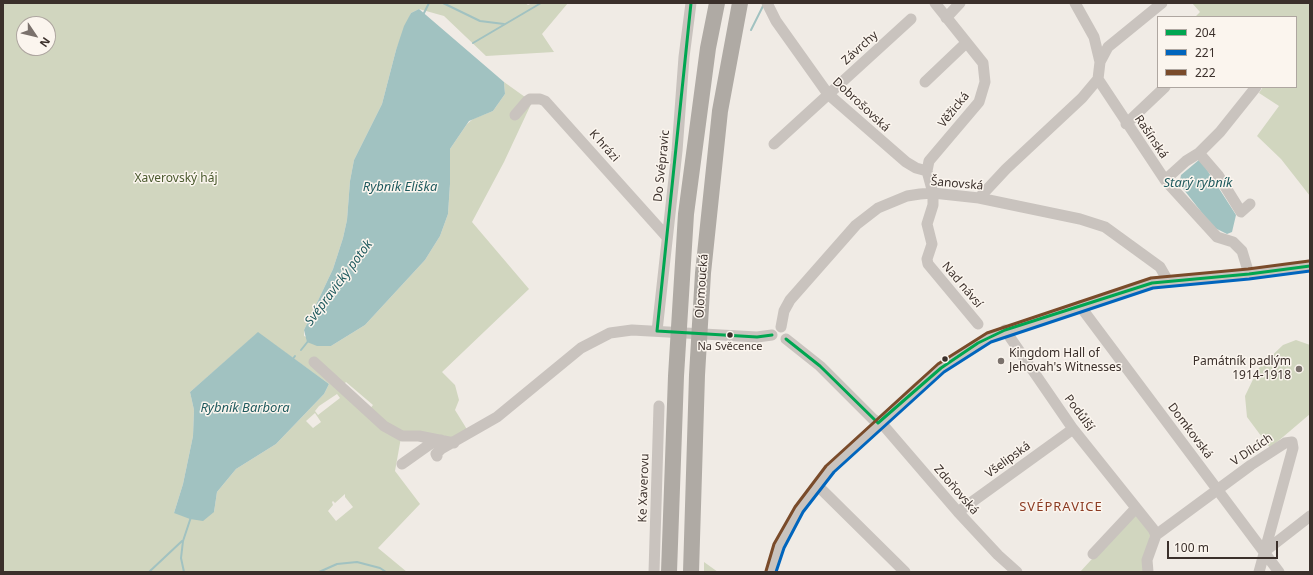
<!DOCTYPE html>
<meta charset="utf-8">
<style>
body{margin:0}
#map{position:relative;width:1313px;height:575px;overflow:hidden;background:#f0ebe5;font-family:"Noto Sans",sans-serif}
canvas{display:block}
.frame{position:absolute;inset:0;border:4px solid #3b302b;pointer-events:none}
.legend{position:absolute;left:1157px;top:16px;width:140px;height:72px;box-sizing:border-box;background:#fbf5ee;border:1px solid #aea6a0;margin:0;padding:5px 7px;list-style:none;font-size:12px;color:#3b302b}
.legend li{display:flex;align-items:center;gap:8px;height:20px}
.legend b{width:20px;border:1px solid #aea6a0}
.north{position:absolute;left:16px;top:16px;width:40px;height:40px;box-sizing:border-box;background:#fbf5ee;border:1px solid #aea6a0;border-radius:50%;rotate:125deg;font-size:11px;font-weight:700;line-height:16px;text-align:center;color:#3b302b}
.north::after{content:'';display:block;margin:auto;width:14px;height:18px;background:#7a716c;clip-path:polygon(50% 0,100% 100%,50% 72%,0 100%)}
.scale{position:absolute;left:1167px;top:541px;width:111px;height:18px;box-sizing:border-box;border:2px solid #3b302b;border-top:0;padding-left:5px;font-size:12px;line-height:14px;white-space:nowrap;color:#3b302b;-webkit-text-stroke:3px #fbf5ee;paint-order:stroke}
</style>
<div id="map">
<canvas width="1313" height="575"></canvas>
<div class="frame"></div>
<ul class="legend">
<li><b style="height:5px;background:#00a651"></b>204</li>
<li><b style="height:5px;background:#0065bd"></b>221</li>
<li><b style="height:5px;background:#7a4b2a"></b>222</li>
</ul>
<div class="north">N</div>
<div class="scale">100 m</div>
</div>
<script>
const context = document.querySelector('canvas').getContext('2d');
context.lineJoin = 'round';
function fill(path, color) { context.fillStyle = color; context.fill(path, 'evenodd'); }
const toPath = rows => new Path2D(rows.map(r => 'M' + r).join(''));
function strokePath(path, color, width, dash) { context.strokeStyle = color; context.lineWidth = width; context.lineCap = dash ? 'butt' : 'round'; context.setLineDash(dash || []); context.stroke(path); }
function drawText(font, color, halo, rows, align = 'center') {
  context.font = font + ' "Noto Sans",sans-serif'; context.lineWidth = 3; context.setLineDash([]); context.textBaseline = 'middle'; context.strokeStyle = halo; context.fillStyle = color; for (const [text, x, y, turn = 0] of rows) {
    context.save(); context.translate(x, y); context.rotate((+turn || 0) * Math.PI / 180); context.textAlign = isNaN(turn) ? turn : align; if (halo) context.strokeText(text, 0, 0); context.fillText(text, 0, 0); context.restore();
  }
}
const green = toPath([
 [3,3,525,3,528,5,533,3,568,3,542,34,554,52,486,56,444,16,419,9,411,13,396,50,382,104,354,160,350,181,347,220,343,238,333,269,304,330,304,336,331,346,365,325,425,260,440,236,448,214,450,184,450,149,467,124,473,119,493,111,505,94,504,82,532,102,504,162,472,222,529,289,442,372,455,385,459,400,455,410,468,431,453,439,402,432,395,471,420,504,378,548,407,572,3,572],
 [24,24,48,24,48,48,24,48],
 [258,333,329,384,324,394,276,444,236,469,217,492,214,512,174,513,183,484,193,436,194,410,190,392],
 [346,382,373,405,368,411,341,387],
 [337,394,340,398,318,415,315,411,319,406],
 [315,413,321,422,313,428,306,421],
 [345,494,345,497,353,507,336,521,328,511,333,505,332,502,333,501,335,503],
 [1192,3,1310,3,1310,196,1281,159,1257,136,1279,106,1259,93,1263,87,1296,87,1296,17,1195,17,1200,12],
 [1296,340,1310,345,1310,414,1270,448,1247,417,1245,396,1258,369,1283,345],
 [1135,512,1151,530,1144,572,1080,572],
 [704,562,718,572,704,572]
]);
const water = toPath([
 [419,9,504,82,505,94,493,111,469,121,450,149,450,184,448,214,440,236,425,260,365,325,331,346,317,346,307,342,304,330,333,269,343,238,347,220,350,181,354,160,382,104,396,50,404,26,411,13],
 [1200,159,1236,215,1232,232,1227,234,1213,227,1181,186,1180,180,1181,175],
 [258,332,329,384,324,394,276,444,236,469,217,492,214,512,203,521,190,519,174,513,183,484,193,436,194,410,190,392]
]);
const stream = toPath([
 [443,3,480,21,504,24],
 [423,15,429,3],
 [751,30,764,4],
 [473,43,541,3],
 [301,350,309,340],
 [292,360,295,356],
 [149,572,182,541],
 [184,572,181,558,183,541,191,517],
 [319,572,337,564,357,562,380,568,386,572]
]);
const minor = toPath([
 [767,3,776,21,828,94,906,162,916,168,927,171,933,193,933,205,927,224,932,244,927,259,928,264,978,324],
 [1075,3,1094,37,1100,62],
 [946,18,960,3],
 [1098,79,1165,180,1217,237,1233,242,1242,251,1249,274],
 [925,82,966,43],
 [515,115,527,101,530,99,540,99,545,101,667,237],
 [1126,124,1165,87],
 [774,144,911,19],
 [1199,153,1218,175,1241,212,1250,204],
 [927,171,929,161,979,102,985,82,983,63,935,3],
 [1165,180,1186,161,1199,153,1220,132,1256,87],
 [979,198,1006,169,1082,98,1098,79,1100,62,1108,47,1162,3],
 [1080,306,1279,572],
 [781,327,784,311,790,300,856,225,878,208,907,196,920,194,933,193,979,198,1080,219,1105,227,1160,267,1168,281],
 [1005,330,1073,429,1153,529,1156,535],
 [657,331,677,151,684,57,691,3],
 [786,339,820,366,873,419,884,426,958,512,998,555,1017,572],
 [314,362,384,426,402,436,419,436,454,443],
 [437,456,436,454,441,449,497,417,581,348,610,333,632,330,757,337,772,335],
 [402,464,433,442,441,440],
 [817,485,905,572],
 [958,512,1073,429],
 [1156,535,1251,465,1285,443,1292,442,1293,448,1259,572],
 [1264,552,1310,516],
 [1093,554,1136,508],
 [654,572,659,406],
 [771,572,779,546,799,509,830,469,916,389,941,368,989,337,1152,283,1249,274,1310,266],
 [1148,572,1147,560,1156,535]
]);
const highway = toPath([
 [669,572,676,376,686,214,708,48,717,3],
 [691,572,697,375,703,273,720,111,740,3]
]);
const bus1 = toPath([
 [657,331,691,3],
 [657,331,757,337,772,335],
 [786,339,820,366,878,423],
 [878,423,941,368,978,343,1005,330,1152,283,1249,274,1310,266]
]);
const bus2 = toPath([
 [776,572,784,548,803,512,834,472,944,372,991,342,1153,288,1249,279,1310,271]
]);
const bus3 = toPath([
 [766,571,774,544,795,507,826,466,938,364,987,333,1151,278,1248,269,1309,261]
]);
const markers = [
 [730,335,3.5,"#3b302b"],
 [945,359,3.5,"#3b302b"],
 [1001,361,4,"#7a716c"],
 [1299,369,4,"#7a716c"]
];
const busNames = [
 ["Na Svěcence",730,347]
];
const streetNames = [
 ["Závrchy",860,48,-42],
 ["Dobrošovská",861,105,43],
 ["Věžická",954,110,-51],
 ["Rašínská",1151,137,56],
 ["K hrázi",604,146,48],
 ["Do Svépravic",662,166,-84],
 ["Šanovská",957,184,5],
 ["Nad návsí",962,285,50],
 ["Olomoucká",702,286,-86],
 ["Podůlší",1079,413,54],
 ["Domkovská",1190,431,53],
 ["V Dílcích",1252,450,-34],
 ["Všelipská",1008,460,-36],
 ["Ke Xaverovu",644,488,-88],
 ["Zdoňovská",956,490,49]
];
const parkNames = [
 ["Xaverovský háj",176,179]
];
const poiNames = [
 ["Kingdom Hall of",1009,354],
 ["Jehovah's Witnesses",1009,368],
 ["Památník padlým",1291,362,"right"],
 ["1914-1918",1291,376,"right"]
];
const waterNames = [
 ["Starý rybník",1198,183],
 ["Rybník Eliška",400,187],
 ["Svépravický potok",339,283,-53],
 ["Rybník Barbora",245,408]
];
const neighbourhoodNames = [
 ["SVÉPRAVICE",1061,507]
];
fill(green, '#d1d6bf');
fill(water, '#a1c2c1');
strokePath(stream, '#a1c2c1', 2);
strokePath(minor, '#c9c3be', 11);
strokePath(highway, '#afaaa4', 16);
strokePath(bus1, '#00a651', 3);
strokePath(bus2, '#0065bd', 3);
strokePath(bus3, '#7a4b2a', 3);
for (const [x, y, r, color] of markers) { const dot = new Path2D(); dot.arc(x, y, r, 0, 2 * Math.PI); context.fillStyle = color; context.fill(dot); strokePath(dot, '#fbf5ee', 1.5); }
drawText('11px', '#3b302b', '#fbf5ee', busNames);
drawText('12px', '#3b302b', '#fbf5ee', streetNames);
drawText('12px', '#4a5a2e', '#fbf5ee', parkNames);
drawText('12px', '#3b302b', '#fbf5ee', poiNames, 'left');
drawText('italic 13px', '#1f5a5e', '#fbf5ee', waterNames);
context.letterSpacing = '1px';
drawText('13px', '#8c3b22', '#fbf5ee', neighbourhoodNames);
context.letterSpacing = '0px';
</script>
